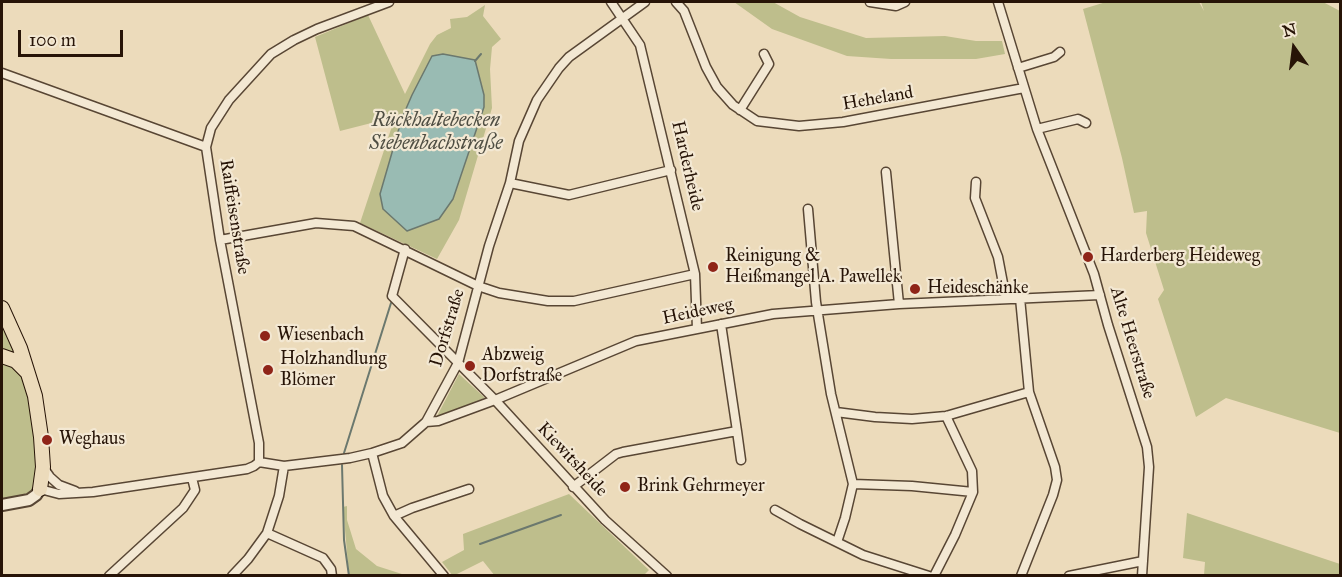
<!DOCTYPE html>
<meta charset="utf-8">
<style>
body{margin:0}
#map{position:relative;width:1342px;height:577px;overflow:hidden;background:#ecdbbb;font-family:"IM FELL Great Primer",serif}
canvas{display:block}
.frame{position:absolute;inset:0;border:3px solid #271407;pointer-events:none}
.north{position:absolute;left:1264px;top:18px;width:60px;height:60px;-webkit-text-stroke:4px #f3e8d3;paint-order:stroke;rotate:346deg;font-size:16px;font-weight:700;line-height:24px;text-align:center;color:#271407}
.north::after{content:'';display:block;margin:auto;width:21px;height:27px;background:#271407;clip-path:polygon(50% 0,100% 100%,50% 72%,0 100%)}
.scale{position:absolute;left:18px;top:30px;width:105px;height:27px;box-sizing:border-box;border:3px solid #271407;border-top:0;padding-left:8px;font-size:18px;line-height:21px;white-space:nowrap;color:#271407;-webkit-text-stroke:4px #f3e8d3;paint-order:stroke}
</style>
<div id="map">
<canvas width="1342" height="577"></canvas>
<div class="frame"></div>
<div class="north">N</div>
<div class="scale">100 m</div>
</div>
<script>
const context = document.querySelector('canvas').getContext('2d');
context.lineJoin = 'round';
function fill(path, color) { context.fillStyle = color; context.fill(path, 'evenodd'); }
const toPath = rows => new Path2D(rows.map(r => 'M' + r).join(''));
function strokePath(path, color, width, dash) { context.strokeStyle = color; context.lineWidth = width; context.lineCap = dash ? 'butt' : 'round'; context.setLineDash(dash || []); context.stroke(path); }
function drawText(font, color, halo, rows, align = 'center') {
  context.font = font + ' "IM FELL Great Primer",serif'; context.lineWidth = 4.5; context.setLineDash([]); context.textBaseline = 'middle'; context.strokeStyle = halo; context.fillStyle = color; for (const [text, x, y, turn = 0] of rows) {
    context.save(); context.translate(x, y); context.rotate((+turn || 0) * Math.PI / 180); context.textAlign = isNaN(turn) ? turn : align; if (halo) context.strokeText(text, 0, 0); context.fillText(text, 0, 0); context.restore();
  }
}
const green = toPath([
 [734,2,773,2,800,17,866,38,945,36,976,41,1002,41,1005,54,976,59,891,59,847,56,772,29],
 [1106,2,1199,2,1204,11,1201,2,1323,2,1340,11,1340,433,1226,398,1196,417,1158,299,1164,290,1146,233,1147,211,1134,213,1122,158,1083,9],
 [485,5,483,16,501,39,492,47,490,69,492,108,459,220,437,259,360,223,395,117,340,131,315,37,368,15,405,94,430,44,437,35,451,28,450,19,467,17],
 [2,318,18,356,8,350,2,350],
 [2,361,17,366,28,386,37,469,34,489,20,497,2,499],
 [459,374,485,398,436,418],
 [569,494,649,570,643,576,495,576,483,561,453,576,442,562,464,550,463,534],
 [347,506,347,520,356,549,377,566,405,575,349,575,343,507],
 [1187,513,1340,564,1340,575,1204,575,1205,562,1183,558]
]);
const water = toPath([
 [443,54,475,60,484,95,484,107,453,199,439,219,407,231,383,209,380,194,402,118,412,95,432,56,443,54]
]);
const stream = toPath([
 [475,61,481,54],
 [344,453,391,303],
 [342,465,344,540,349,576],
 [480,544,561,515]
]);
const minor = toPath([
 [611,2,640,45,695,274,697,329],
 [676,2,684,11,706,67,717,87,733,105,757,121,799,126,843,122,1024,88],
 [870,2,896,6,905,2],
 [998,2,1037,129,1094,274,1108,325,1147,447,1149,467,1142,576],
 [1018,68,1054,57,1060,52],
 [2,73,206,147],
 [740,110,769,64,764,54],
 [1037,129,1078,119,1086,123],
 [886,172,899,304],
 [976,182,975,198,998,257,1006,299],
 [510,183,569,195,671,170],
 [808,209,816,302,831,394,853,484,845,518,837,542],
 [220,240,316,223,354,226,478,286,499,293,548,301,574,301,695,274],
 [405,249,392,296,495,400,605,520,667,576],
 [1020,298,1029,392,1055,467,1057,480,1053,495,1021,576],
 [836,412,875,417,912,419,946,416,1029,392],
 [426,422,438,421,495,400,636,341,773,314,899,304,1100,295],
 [737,431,741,460],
 [372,453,383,496,394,516,444,576],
 [259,462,284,466,350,458,372,453,402,443,426,422,458,363,489,246,510,183,519,141,537,100,559,68,569,57,645,2],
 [259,462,259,443,220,240,206,147,211,128,229,100,271,54,294,40,317,29,389,2],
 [43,467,50,477,59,485,75,491],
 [853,484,912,486,973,492],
 [573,487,616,454,623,452,737,431,721,324],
 [40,489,59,494,93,492,247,469,254,466,259,462],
 [775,510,800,524,863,555,929,576],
 [394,516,412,508,469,489],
 [267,533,323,558,331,569,332,576],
 [109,576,183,508,195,490,192,478],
 [232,576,248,559,267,533,279,496,284,466],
 [934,576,955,535,973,492,972,471,946,416],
 [1069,576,1143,561]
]);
const tertiary = toPath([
 [2,505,29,500,36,495,40,489]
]);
const trunk = toPath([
 [2,308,20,348,35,396,41,437,43,467,40,489],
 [2,356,16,361,27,372]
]);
const markers = [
 [1088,257,6,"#8f2418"],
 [713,267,6,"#8f2418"],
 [915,289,6,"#8f2418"],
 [265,336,6,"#8f2418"],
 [470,366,6,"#8f2418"],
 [268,370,6,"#8f2418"],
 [47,440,6,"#8f2418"],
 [625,487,6,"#8f2418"]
];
const streetNames = [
 ["Heheland",878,99,-10],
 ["Harderheide",687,166,77],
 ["Raiffeisenstraße",234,217,81],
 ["Heideweg",698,312,-12],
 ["Dorfstraße",448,328,-73],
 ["Alte Heerstraße",1132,343,73],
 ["Kiewitsheide",572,460,47]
];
const poiNames = [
 ["Reinigung &",725,257],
 ["Heißmangel A. Pawellek",725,278],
 ["Harderberg Heideweg",1100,257],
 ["Heideschänke",927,289],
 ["Wiesenbach",277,336],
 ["Abzweig",482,356],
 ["Dorfstraße",482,377],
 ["Holzhandlung",280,360],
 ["Blömer",280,381],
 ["Weghaus",59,440],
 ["Brink Gehrmeyer",637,487]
];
const waterNames = [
 ["Rückhaltebecken",436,121],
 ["Siebenbachstraße",436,144]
];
fill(green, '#bebe8c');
fill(water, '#99bbb3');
strokePath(water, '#6b786e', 1.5);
strokePath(stream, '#6b786e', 2);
strokePath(minor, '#584634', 11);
strokePath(tertiary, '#584634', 14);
strokePath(trunk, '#271407', 16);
strokePath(minor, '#f3e8d3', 8);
strokePath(tertiary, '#f3e8d3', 10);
strokePath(trunk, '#ecdbbb', 14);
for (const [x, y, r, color] of markers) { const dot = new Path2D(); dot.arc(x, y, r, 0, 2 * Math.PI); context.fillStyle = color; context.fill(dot); strokePath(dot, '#f3e8d3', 2); }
drawText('18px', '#271407', '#f3e8d3', streetNames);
drawText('18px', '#271407', '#f3e8d3', poiNames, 'left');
drawText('italic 20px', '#4f4e43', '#f3e8d3', waterNames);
</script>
